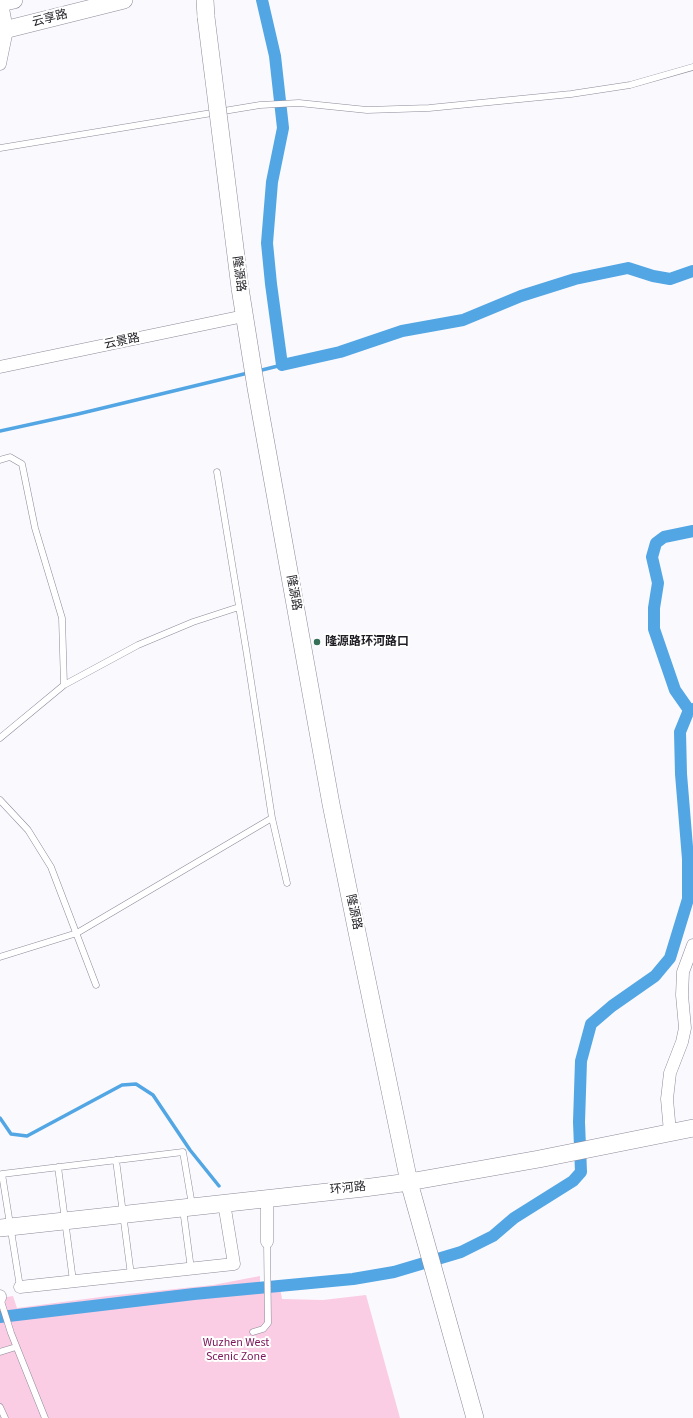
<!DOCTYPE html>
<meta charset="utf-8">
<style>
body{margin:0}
canvas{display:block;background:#faf9fd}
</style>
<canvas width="693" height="1418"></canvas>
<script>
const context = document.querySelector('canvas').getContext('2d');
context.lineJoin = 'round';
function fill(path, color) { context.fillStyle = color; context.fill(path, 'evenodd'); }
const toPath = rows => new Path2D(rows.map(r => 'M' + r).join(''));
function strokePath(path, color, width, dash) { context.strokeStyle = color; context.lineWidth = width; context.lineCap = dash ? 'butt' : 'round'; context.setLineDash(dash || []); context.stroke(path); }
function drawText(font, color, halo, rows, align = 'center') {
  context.font = font + ' "Source Sans 3","Noto Sans SC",sans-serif'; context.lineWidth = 4; context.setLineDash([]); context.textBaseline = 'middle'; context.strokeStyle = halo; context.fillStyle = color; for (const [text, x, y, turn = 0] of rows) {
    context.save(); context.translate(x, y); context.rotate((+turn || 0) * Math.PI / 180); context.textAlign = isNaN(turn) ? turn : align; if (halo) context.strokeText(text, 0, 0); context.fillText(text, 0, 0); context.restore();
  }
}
const green = toPath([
 [260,1276,260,1282,279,1282,282,1299,323,1300,366,1295,400,1418,0,1418,0,1298,13,1296,17,1308,108,1296,213,1285]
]);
const stream = toPath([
 [258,371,282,365],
 [0,431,78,414,248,373],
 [0,1118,11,1134,27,1136,122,1085,136,1084,153,1095,190,1150,219,1186]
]);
const canal = toPath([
 [262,0,275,56,283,128,272,182,267,243,271,284,282,365,340,352,402,331,463,320,521,296,575,279,628,268,653,276,670,279,693,271],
 [689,710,675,690,654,629,654,608,658,583,652,557,656,543,664,537,693,531],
 [0,1317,194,1294,353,1279,394,1272,461,1252,493,1236,514,1218,573,1181,581,1172,579,1122,581,1061,591,1024,612,1006,655,976,670,958,688,899,688,859,681,774,680,732,689,710,693,709]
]);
const lane = toPath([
 [0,148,260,105,299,103,367,110,429,108,571,94,630,85,693,67],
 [0,460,10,457,22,464,35,528,62,618,64,685],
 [217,472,247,655,272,818,287,883],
 [0,738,64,685,138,645,193,622,239,607],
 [0,800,28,830,51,867,96,985],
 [0,957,77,933,272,818],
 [116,1160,131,1275],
 [58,1167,73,1281],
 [183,1209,191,1269],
 [20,1287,2,1174,183,1152,192,1205],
 [0,1298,11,1333,45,1418],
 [253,1332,263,1329,268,1323,267,1242],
 [0,1352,16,1347],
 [0,1407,5,1418]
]);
const street = toPath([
 [0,64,7,30,2,3],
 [0,367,244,316],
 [670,1132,667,1099,670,1073,682,1042,685,1028,682,995,683,972,693,945],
 [267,1242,267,1198],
 [20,1287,234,1264,224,1203],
 [0,1296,0,1298]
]);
const secondary = toPath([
 [205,0,206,17],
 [0,3,14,0],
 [0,31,124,0],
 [240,288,256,388,331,804,357,932,409,1182,475,1418],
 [0,1228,364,1188,409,1182,539,1159,693,1128]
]);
const secondaryBridge = toPath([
 [206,17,240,288]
]);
const markers = [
 [317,642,4,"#367059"]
];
const streetNames = [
 ["云享路",50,19,-14],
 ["隆源路",238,274,83],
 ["云景路",122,342,-12],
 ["隆源路",293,593,80],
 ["隆源路",353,912,78],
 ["环河路",348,1189,-6]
];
const poiNames = [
 ["隆源路环河路口",325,642]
];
const parkNames = [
 ["Wuzhen West",236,1343],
 ["Scenic Zone",236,1357]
];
fill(green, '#fbcde5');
strokePath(stream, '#53a6e4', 3.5);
strokePath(canal, '#53a6e4', 12);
strokePath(lane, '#8d8a9a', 7);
strokePath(street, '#8d8a9a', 13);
strokePath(secondary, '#8d8a9a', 18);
strokePath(lane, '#fff', 6);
strokePath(street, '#fff', 12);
strokePath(secondary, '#fff', 17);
strokePath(secondaryBridge, '#8d8a9a', 18, []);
strokePath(secondaryBridge, '#fff', 17);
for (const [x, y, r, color] of markers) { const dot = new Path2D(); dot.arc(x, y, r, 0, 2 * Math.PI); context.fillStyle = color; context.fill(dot); strokePath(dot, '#fff', 1.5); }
drawText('12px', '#1f1e24', '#fff', streetNames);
drawText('bold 12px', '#1f1e24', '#fff', poiNames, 'left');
drawText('12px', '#7b1458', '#fff', parkNames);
</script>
